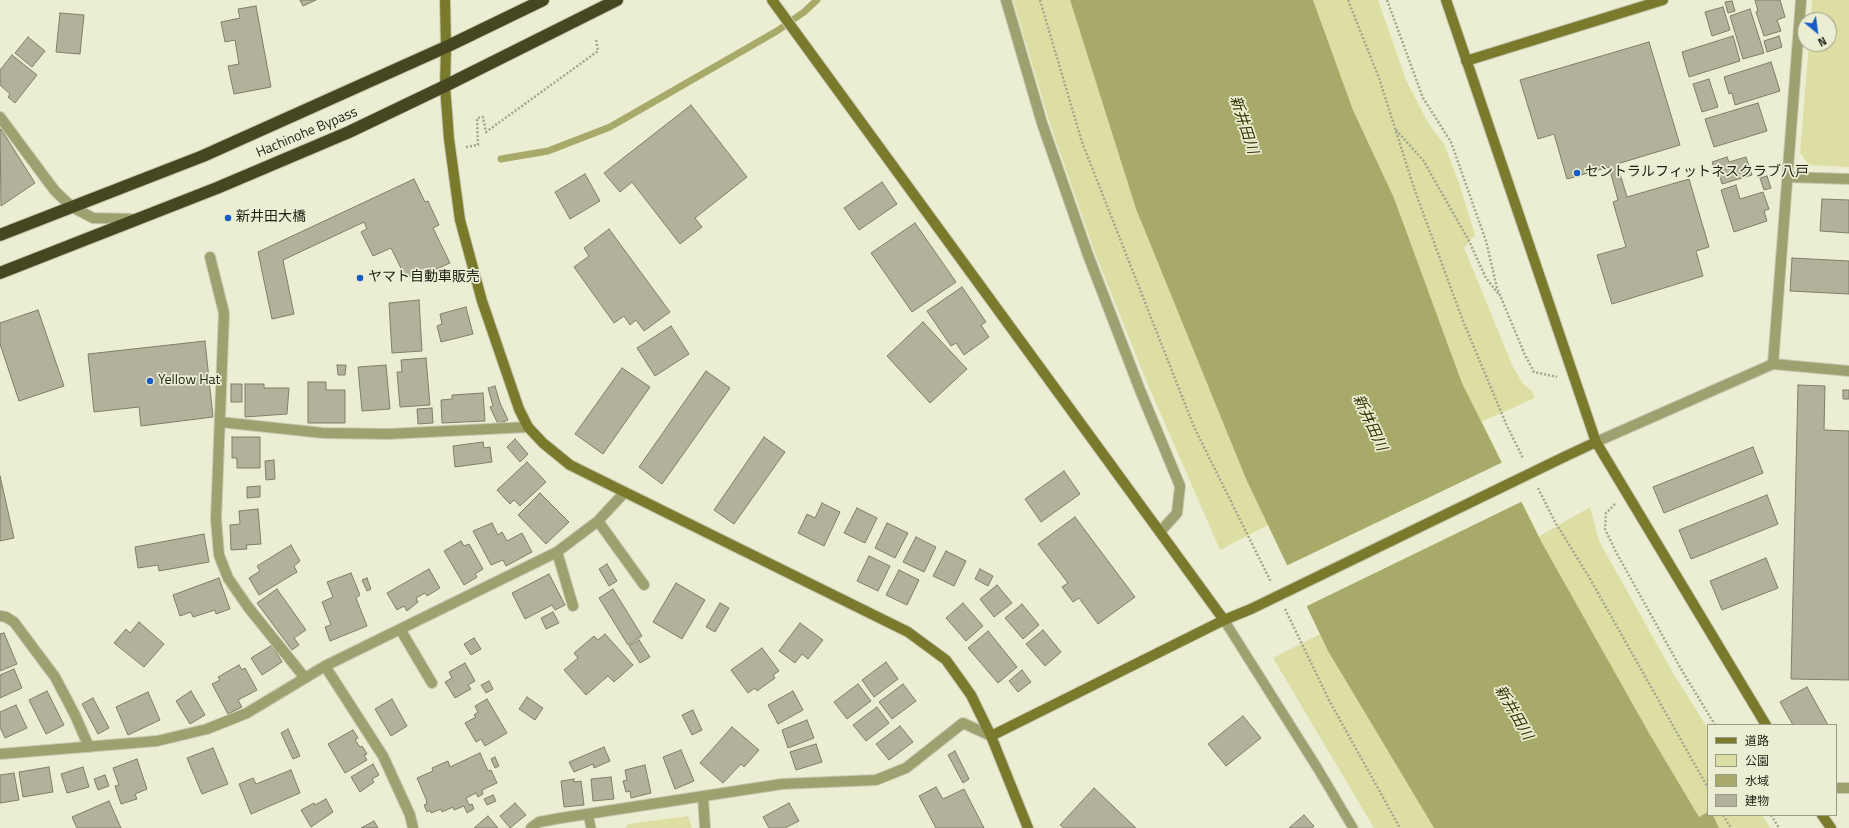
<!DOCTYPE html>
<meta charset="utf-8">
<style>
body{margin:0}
#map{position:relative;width:1849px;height:828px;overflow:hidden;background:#eceed3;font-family:"Titillium Web","Noto Sans JP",sans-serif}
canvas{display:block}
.legend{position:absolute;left:1707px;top:724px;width:130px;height:92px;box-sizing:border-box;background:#eceed3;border:1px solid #9a9b87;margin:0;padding:5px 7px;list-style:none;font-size:12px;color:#1e1f15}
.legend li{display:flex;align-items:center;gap:8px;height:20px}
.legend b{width:20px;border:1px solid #9a9b87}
.north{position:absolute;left:1797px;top:12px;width:40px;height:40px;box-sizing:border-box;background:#eceed3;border:1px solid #9a9b87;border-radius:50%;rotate:151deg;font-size:11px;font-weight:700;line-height:16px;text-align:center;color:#1e1f15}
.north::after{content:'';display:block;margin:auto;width:14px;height:18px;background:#165bc6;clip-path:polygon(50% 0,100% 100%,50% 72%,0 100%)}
</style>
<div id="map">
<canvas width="1849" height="828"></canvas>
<ul class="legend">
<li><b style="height:5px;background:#7a7a2d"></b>道路</li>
<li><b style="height:11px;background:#dcdea3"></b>公園</li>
<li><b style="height:11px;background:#a8aa69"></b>水域</li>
<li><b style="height:11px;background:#b1b299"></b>建物</li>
</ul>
<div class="north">N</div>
</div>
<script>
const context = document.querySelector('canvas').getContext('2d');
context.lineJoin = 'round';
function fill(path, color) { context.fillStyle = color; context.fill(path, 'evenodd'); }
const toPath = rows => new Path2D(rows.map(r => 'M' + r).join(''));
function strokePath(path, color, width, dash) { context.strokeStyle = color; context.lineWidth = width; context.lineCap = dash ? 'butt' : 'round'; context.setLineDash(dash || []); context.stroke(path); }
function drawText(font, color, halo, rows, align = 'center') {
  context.font = font + ' "Titillium Web","Noto Sans JP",sans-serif'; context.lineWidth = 3.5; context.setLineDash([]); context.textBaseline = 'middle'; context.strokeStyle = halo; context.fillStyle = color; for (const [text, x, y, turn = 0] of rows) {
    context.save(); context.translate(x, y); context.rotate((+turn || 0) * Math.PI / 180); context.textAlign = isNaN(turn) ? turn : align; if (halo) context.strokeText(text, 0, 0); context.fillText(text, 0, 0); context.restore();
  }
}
const green = toPath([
 [1013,0,1070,0,1136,209,1246,479,1268,525,1220,550,1145,378,1095,253,1049,121],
 [1313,0,1378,0,1406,80,1428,123,1444,144,1459,183,1475,235,1464,248,1513,367,1523,384,1531,390,1535,398,1481,422,1462,383,1394,198,1353,110],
 [1812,0,1849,0,1849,167,1809,165,1800,153,1809,44,1829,44,1829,20,1811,20],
 [1590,507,1599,541,1673,673,1708,729,1708,812,1699,817,1649,733,1538,537],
 [1320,634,1328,651,1434,828,1374,828,1273,658],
 [1713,815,1762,815,1770,828,1719,828],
 [688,816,692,828,625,828,628,824]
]);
const water = toPath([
 [1070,0,1313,0,1353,110,1394,198,1462,383,1542,543,1649,733,1699,817,1708,812,1708,815,1713,815,1719,828,1434,828,1328,651,1246,479,1136,209]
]);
const pier = toPath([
 [1503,462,1523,501,1305,607,1286,566]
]);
const stream = toPath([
 [501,159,548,151,610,127,777,31,804,12,817,0]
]);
const building = toPath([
 [300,0,316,0,303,6,300,0],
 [1755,0,1780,0,1785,17,1777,20,1781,31,1764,36,1756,12,1758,11,1755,0],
 [1732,1,1735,11,1728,13,1725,2,1732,1],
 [256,6,271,87,234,94,228,66,239,64,235,40,225,42,221,22,240,18,238,9,256,6],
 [1723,7,1730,30,1712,36,1705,12,1723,7],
 [1750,9,1764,53,1743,59,1730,16,1750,9],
 [60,13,84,15,80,54,56,52,60,13],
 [1733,36,1740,61,1689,77,1682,52,1733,36],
 [1779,36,1782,47,1767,52,1764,41,1779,36],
 [28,37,45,51,32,67,15,53,28,37],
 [1649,42,1680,145,1617,164,1627,197,1689,179,1709,247,1696,251,1703,276,1612,304,1597,255,1626,247,1613,202,1618,200,1609,167,1567,179,1554,134,1538,139,1520,80,1649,42],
 [12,55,37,75,15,103,8,97,10,94,0,85,0,70,12,55],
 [1771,62,1780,91,1735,105,1732,93,1729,94,1724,77,1771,62],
 [1709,79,1718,107,1702,112,1693,84,1709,79],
 [1758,103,1767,131,1714,147,1705,119,1758,103],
 [691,105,747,177,695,218,702,227,680,244,632,182,620,192,604,173,691,105],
 [1,129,35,183,1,206,0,130,1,129],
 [1727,157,1729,162,1746,157,1752,175,1722,184,1718,170,1715,171,1712,162,1727,157],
 [585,174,600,201,570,219,555,192,585,174],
 [1767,176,1771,188,1764,190,1760,178,1767,176],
 [414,179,425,202,428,201,439,225,433,228,450,263,414,279,412,275,406,278,391,248,373,256,361,232,367,229,364,222,283,260,294,314,272,319,258,252,414,179],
 [882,182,897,204,859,230,844,208,882,182],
 [1736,185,1740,199,1763,192,1769,209,1764,211,1767,221,1734,232,1721,190,1736,185],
 [1822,199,1849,200,1849,233,1820,231,1822,199],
 [915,223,956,282,912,312,871,253,915,223],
 [609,229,670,312,644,331,636,320,630,325,624,316,614,323,574,267,589,256,584,248,609,229],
 [1792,258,1849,261,1849,294,1790,291,1792,258],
 [962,287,986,322,981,325,989,337,964,355,956,343,951,346,927,311,962,287],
 [419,300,422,351,392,353,389,303,419,300],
 [466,307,473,334,441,342,437,326,442,324,440,314,466,307],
 [38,310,64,386,19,401,0,344,0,323,38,310],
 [923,322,967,369,930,403,887,356,923,322],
 [671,326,689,354,655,376,637,348,671,326],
 [205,341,213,417,141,426,139,407,94,412,88,354,205,341],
 [426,358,430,405,400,407,397,372,402,372,401,360,426,358],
 [337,365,346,365,345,375,338,375,337,365],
 [386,365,390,409,362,411,358,367,386,365],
 [622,368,650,387,603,454,575,434,622,368],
 [706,371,730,388,662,484,639,467,706,371],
 [308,382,326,382,326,390,345,390,345,423,308,423,308,382],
 [231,384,242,384,242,402,231,402,231,384],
 [245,384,264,384,264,388,289,388,287,414,245,417,245,384],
 [1798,385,1825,386,1824,430,1849,431,1849,680,1791,679,1798,385],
 [495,386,500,403,508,420,498,424,490,407,493,406,488,388,495,386],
 [1843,390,1849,390,1849,399,1843,399,1843,390],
 [483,393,485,421,442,423,441,400,452,399,452,395,483,393],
 [432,408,433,423,418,424,417,409,432,408],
 [232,437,260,437,260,468,237,468,237,458,232,458,232,437],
 [764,437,785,452,734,524,714,510,764,437],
 [515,439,528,454,520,462,507,447,515,439],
 [483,442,484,448,490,447,492,462,455,467,453,446,483,442],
 [1753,447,1763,473,1664,513,1653,487,1753,447],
 [274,460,275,479,266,480,265,461,274,460],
 [527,462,546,482,520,506,514,500,510,504,497,490,527,462],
 [1064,471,1080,494,1041,522,1025,499,1064,471],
 [0,476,14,538,0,541,0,476],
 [260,486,260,497,247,498,247,487,260,486],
 [540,493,569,522,546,544,518,515,540,493],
 [1767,495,1778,524,1691,559,1679,530,1767,495],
 [822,503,840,512,824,546,798,533,807,514,815,518,822,503],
 [857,508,877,518,865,543,844,533,857,508],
 [258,509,261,544,246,545,247,549,231,550,230,525,240,524,239,511,258,509],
 [1075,517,1135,597,1098,624,1079,598,1073,602,1062,587,1068,583,1038,544,1075,517],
 [492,523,498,535,502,532,507,541,522,533,532,552,506,566,503,560,491,565,473,531,492,523],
 [887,523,908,533,895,558,875,548,887,523],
 [204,534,209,562,159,571,158,565,138,568,135,547,204,534],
 [916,537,936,547,924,572,903,562,916,537],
 [461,541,464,546,469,544,483,569,475,574,477,577,464,585,444,551,461,541],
 [291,545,300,561,294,566,297,572,259,595,249,578,260,571,257,566,291,545],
 [946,551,966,561,954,586,933,576,946,551],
 [869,556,890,566,878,591,857,581,869,556],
 [1766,558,1778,588,1722,610,1710,581,1766,558],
 [607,564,617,581,609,586,599,569,607,564],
 [429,569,440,588,427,596,425,593,416,598,418,602,407,611,404,606,397,610,387,593,429,569],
 [980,569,993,576,988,586,975,579,980,569],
 [899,570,919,580,907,605,886,595,899,570],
 [351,573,360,595,356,598,367,626,330,641,325,627,331,625,322,602,333,597,327,582,351,573],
 [549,574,565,605,555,610,552,605,525,619,512,593,549,574],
 [219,578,230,609,216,614,215,610,193,617,191,612,180,616,173,595,219,578],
 [367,578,371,589,367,591,362,580,367,578],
 [676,583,705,600,682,639,653,622,676,583],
 [997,585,1012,603,994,617,980,599,997,585],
 [277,589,306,630,294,638,299,645,292,650,257,603,277,589],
 [613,589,642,636,628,645,599,598,613,589],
 [720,603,729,608,715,632,706,627,720,603],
 [963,603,983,626,966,641,946,618,963,603],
 [1022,604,1039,625,1023,639,1005,618,1022,604],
 [553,612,559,623,546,629,541,618,553,612],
 [139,622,164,644,144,667,114,643,126,629,130,633,139,622],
 [800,623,823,640,808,659,802,654,795,663,779,651,800,623],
 [1043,630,1061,652,1045,666,1026,644,1043,630],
 [988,631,1017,667,998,683,968,648,988,631],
 [4,633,17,664,0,671,0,634,4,633],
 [605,634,633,665,614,682,608,676,586,695,564,670,578,658,574,653,594,636,598,640,605,634],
 [474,638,481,649,471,655,464,644,474,638],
 [639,640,650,657,640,663,629,646,639,640],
 [272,645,282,662,262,675,251,658,272,645],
 [762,648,779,671,773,675,775,678,757,691,755,688,748,693,731,670,762,648],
 [886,662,898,679,874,697,862,680,886,662],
 [465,663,475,681,468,685,471,689,455,698,445,682,452,678,449,672,465,663],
 [239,665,242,670,245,668,257,690,238,700,242,707,228,714,212,684,220,680,218,677,239,665],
 [14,669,22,688,0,698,0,675,14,669],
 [1022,670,1031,682,1018,692,1009,681,1022,670],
 [489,681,493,689,486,693,481,685,489,681],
 [858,684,871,701,847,719,834,702,858,684],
 [903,684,916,701,892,719,879,702,903,684],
 [1807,687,1828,725,1793,725,1780,702,1807,687],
 [47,691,64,725,46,734,29,700,47,691],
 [191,691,205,715,190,724,176,701,191,691],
 [793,691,803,710,778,724,768,705,793,691],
 [148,692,160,720,128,735,116,707,148,692],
 [527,697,543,708,535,720,519,709,527,697],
 [93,698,109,728,98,734,82,704,93,698],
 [392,699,407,726,391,736,375,709,392,699],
 [487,699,507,733,485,746,481,739,476,742,465,723,476,717,474,715,478,712,475,706,487,699],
 [16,705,27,728,5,738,0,727,0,712,16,705],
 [877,707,889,723,866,741,853,725,877,707],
 [693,710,702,730,692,735,682,715,693,710],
 [1243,716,1261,738,1226,766,1208,744,1243,716],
 [807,720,814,738,788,748,782,730,807,720],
 [900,726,913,742,889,760,876,744,900,726],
 [732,727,759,750,744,767,741,764,723,783,700,763,732,727],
 [288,729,300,756,293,759,281,733,288,729],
 [353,730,358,738,355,740,360,747,362,746,367,754,364,755,367,760,345,773,328,744,353,730],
 [816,744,822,762,796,770,790,752,816,744],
 [604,747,610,761,594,768,593,764,574,772,569,762,604,747],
 [213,748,228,784,202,794,187,758,213,748],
 [681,750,694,781,675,789,663,757,681,750],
 [955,751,969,779,963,783,948,755,955,751],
 [480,753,488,771,491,770,497,783,482,790,483,794,478,797,476,793,466,798,469,805,472,804,474,809,467,813,464,806,454,810,453,807,442,812,441,809,431,813,430,810,427,812,424,805,427,804,426,799,417,778,433,771,432,768,448,761,450,767,480,753],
 [495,757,499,766,495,768,491,759,495,757],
 [137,759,147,789,135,794,137,799,121,804,115,786,119,785,113,768,137,759],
 [373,764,379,775,372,779,374,782,360,792,351,777,373,764],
 [645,765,651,793,631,798,630,791,626,792,623,781,627,780,625,770,645,765],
 [49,767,53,792,23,797,19,772,49,767],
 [83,767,89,787,67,793,61,774,83,767],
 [291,770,300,793,251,814,239,784,253,778,256,784,291,770],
 [14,773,19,800,0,803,0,775,14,773],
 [105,775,109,786,98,790,94,779,105,775],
 [611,777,614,799,593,801,591,779,611,777],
 [574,779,574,782,581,781,584,805,564,807,561,781,574,779],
 [936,787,943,799,964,789,984,828,936,828,919,796,936,787],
 [1094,788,1136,828,1064,828,1060,825,1094,788],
 [493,795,496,801,487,805,484,799,493,795],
 [326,799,333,812,311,827,301,810,314,803,315,805,326,799],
 [109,801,121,828,77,828,72,817,109,801],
 [515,803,526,815,510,828,500,816,515,803],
 [789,803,799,821,785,828,769,828,763,817,789,803],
 [1304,815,1314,826,1312,828,1289,828,1304,815],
 [488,816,498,828,474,828,488,816],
 [374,821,378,828,361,828,374,821]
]);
const path = toPath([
 [1040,0,1082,142,1194,427,1271,582],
 [1348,0,1379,78,1415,191,1463,321,1507,426,1523,458],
 [1387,0,1423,98,1451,142,1486,241,1497,288,1525,355,1534,372,1557,377],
 [1396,130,1423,160,1469,241,1486,278,1500,296],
 [466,147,478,145,477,118,483,117,486,132,598,51,596,39],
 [1538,488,1555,522,1589,577,1708,788],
 [1615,504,1606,513,1605,529,1616,552,1681,669,1715,725],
 [1285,609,1329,700,1400,828],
 [1723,815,1731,828],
 [1771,815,1779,828]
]);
const lane = toPath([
 [1224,620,1318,769,1353,828],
 [588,814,591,828]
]);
const street = toPath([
 [1006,0,1042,123,1088,255,1140,390,1180,486,1177,513,1160,532],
 [0,117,55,191,72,207,93,218,134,219],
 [1787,177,1849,179],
 [210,257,224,313,216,519,219,555,228,578,248,607,305,678],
 [1773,364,1801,0],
 [220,422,323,433,388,434,528,427],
 [1596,442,1773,364,1849,371],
 [598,521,644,585],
 [557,552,573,606],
 [0,616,6,617,14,622,55,677,75,715,89,747],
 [400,629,432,683],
 [325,666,383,756,410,815,413,828],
 [0,754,157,741,207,729,247,713,325,666,557,552,598,521,624,493],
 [1836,788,1849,788],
 [703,796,705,828],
 [531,828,539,822,561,818,782,784,876,780,906,768,963,723,991,736]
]);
const secondary = toPath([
 [445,0,446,47,445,86,449,139,460,220,482,301,519,409,528,427,543,443,570,465,908,632,946,660,971,695,991,736,1028,828],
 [772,0,1224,620],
 [1446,0,1596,442,1766,725],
 [1466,61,1663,0],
 [1564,457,1596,442],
 [991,736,1224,620,1251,609],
 [1822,815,1831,828]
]);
const highway = toPath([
 [0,235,203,156,446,47,543,0],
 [0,273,217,188,349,132,445,86,617,0]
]);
const secondaryBridge = toPath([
 [1251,609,1564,457]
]);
const markers = [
 [1577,173,4,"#165bc6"],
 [228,218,4,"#165bc6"],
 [360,278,4,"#165bc6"],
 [150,381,4,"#165bc6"]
];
const streetNames = [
 ["Hachinohe Bypass",307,133,-23]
];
const poiNames = [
 ["セントラルフィットネスクラブ八戸",1585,173],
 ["新井田大橋",236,218],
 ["ヤマト自動車販売",368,278],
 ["Yellow Hat",158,381]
];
const waterNames = [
 ["新井田川",1243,125,72],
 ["新井田川",1369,423,65],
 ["新井田川",1513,713,60]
];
fill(green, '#dcdea3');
fill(water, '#a8aa69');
fill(pier, '#eceed3');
strokePath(stream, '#a8aa69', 7);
fill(building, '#b1b299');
strokePath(building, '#7e7f67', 1);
strokePath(lane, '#c7c9b1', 11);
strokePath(street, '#c7c9b1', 12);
strokePath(secondary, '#c7c9b1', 12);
strokePath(highway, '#c7c9b1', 14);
strokePath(path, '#a3a590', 2.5, [2, 2]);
strokePath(lane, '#9ea070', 9);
strokePath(street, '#9ea070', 10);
strokePath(secondary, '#7a7a2d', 10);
strokePath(highway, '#464720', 12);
strokePath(secondaryBridge, '#c7c9b1', 12, []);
strokePath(secondaryBridge, '#7a7a2d', 10);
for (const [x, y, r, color] of markers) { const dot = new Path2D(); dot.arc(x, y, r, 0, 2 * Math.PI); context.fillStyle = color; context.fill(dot); strokePath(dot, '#eceed3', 1.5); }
drawText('14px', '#1e1f15', '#eceed3', streetNames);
drawText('14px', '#1e1f15', '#eceed3', poiNames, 'left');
drawText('italic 15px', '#333200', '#eceed3', waterNames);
</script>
